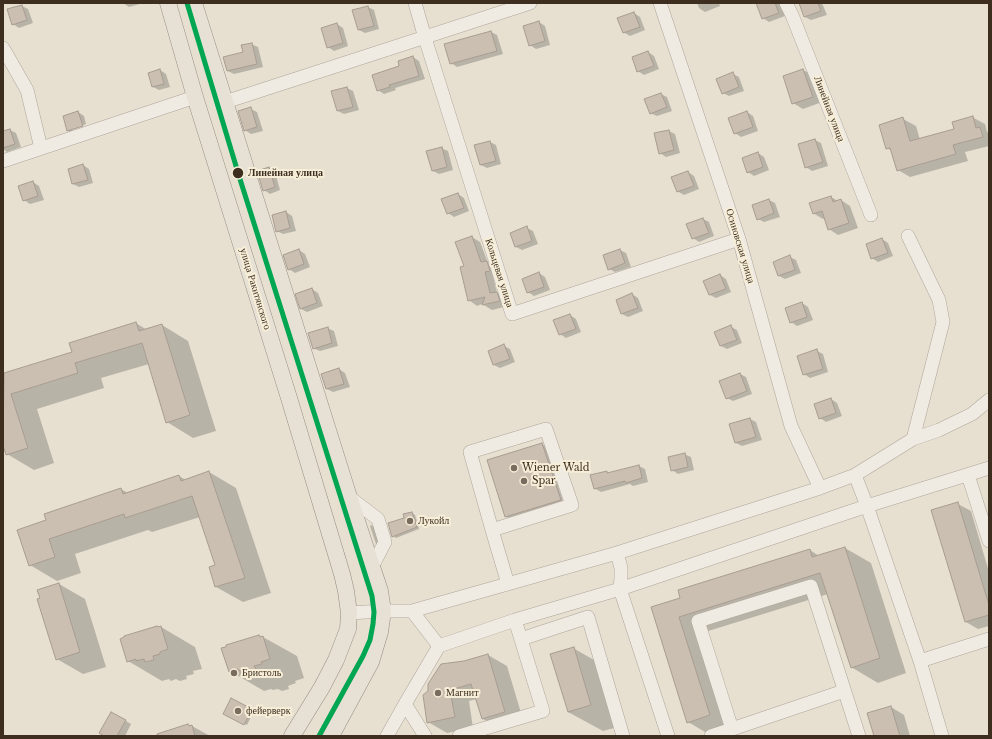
<!DOCTYPE html>
<meta charset="utf-8">
<style>
body{margin:0}
#map{position:relative;width:992px;height:739px;overflow:hidden;background:#e7e0d1;font-family:"Libre Baskerville",serif}
canvas{display:block}
.frame{position:absolute;inset:0;border:4px solid #3d2e20;pointer-events:none}
</style>
<div id="map">
<canvas width="992" height="739"></canvas>
<div class="frame"></div>
</div>
<script>
const context = document.querySelector('canvas').getContext('2d');
context.lineJoin = 'round';
function fill(path, color) { context.fillStyle = color; context.fill(path, 'evenodd'); }
const toPath = rows => new Path2D(rows.map(r => 'M' + r).join(''));
function strokePath(path, color, width, dash) { context.strokeStyle = color; context.lineWidth = width; context.lineCap = dash ? 'butt' : 'round'; context.setLineDash(dash || []); context.stroke(path); }
function drawText(font, color, halo, rows, align = 'center') {
  context.font = font + ' "Libre Baskerville",serif'; context.lineWidth = 4; context.setLineDash([]); context.textBaseline = 'middle'; context.strokeStyle = halo; context.fillStyle = color; for (const [text, x, y, turn = 0] of rows) {
    context.save(); context.translate(x, y); context.rotate((+turn || 0) * Math.PI / 180); context.textAlign = isNaN(turn) ? turn : align; if (halo) context.strokeText(text, 0, 0); context.fillText(text, 0, 0); context.restore();
  }
}
const shadow = toPath([
 [123,3,143,3,129,7],
 [697,3,719,3,720,6,705,12,699,8],
 [764,3,780,3,785,16,769,22,763,18],
 [800,3,822,3,827,15,811,20,805,17],
 [22,6,28,9,33,23,19,28,13,24],
 [368,7,374,10,379,29,365,33,359,30],
 [634,13,640,17,645,30,630,36,623,32],
 [539,22,545,26,550,45,536,49,530,45],
 [337,24,343,28,348,46,334,51,328,47],
 [491,32,497,35,503,54,457,67,451,63,445,45],
 [251,44,258,47,263,67,234,74,228,71],
 [648,52,654,56,659,69,644,75,638,71],
 [413,57,419,61,425,79,395,88,396,90,384,94,378,90,400,66],
 [160,70,166,74,170,87,159,90,153,87],
 [803,70,813,75,822,102,803,109,793,103],
 [733,74,739,77,744,91,729,96,723,93],
 [347,88,353,91,359,110,344,114,338,111],
 [661,94,667,97,672,111,657,116,650,113],
 [251,109,257,112,263,131,251,134,245,130],
 [78,112,84,116,86,124,72,129,72,131,87,126,88,129,74,134,68,130],
 [747,112,753,116,758,131,741,137,735,133],
 [972,117,985,124,987,132,989,133,989,146,965,152,968,161,910,177,898,170,892,151,887,148,903,119,916,126,920,140,955,129],
 [10,130,16,133,21,147,7,152,3,149,3,132],
 [669,131,675,134,680,153,666,157,660,153],
 [815,140,821,143,828,166,812,171,806,167],
 [490,142,496,145,501,164,487,168,481,165],
 [441,148,448,151,453,170,439,174,433,171],
 [758,153,764,157,769,170,754,176,748,172],
 [83,165,89,169,93,183,79,187,73,184],
 [269,168,275,172,280,190,270,194,264,190],
 [688,172,694,176,699,189,684,195,677,191],
 [33,182,39,186,44,200,30,204,24,200],
 [458,194,464,198,469,211,454,217,448,213],
 [831,197,838,201,841,200,850,206,858,228,838,235,829,229,825,218,823,219,813,213],
 [769,200,775,203,780,217,764,222,758,219],
 [286,212,292,216,296,231,283,234,277,231],
 [703,219,709,222,714,236,699,242,693,238],
 [527,228,533,231,538,244,522,250,516,247],
 [472,237,480,242,488,263,495,267,498,275,493,276,497,293,505,298,508,306,492,310,482,304,477,306,469,300,465,267],
 [882,239,888,243,893,256,878,262,872,258],
 [299,250,305,254,310,267,295,273,289,269],
 [620,250,626,253,631,267,615,272,609,269],
 [790,257,796,260,801,273,785,279,779,276,774,262],
 [539,273,545,277,550,290,534,296,528,292],
 [720,275,726,279,731,292,716,298,710,295],
 [312,289,318,293,323,306,307,312,301,309,297,295],
 [632,294,638,298,643,311,628,317,622,314],
 [802,303,808,307,813,320,797,326,791,322],
 [570,315,576,319,581,332,566,338,560,334],
 [136,323,147,330,162,325,188,341,216,431,193,438,167,422,149,364,101,378,104,388,37,409,54,463,34,470,7,454,3,441,3,384],
 [731,327,737,330,742,343,727,349,721,346],
 [327,328,334,331,338,346,320,351,313,348],
 [504,346,510,349,515,362,500,368,494,365],
 [817,351,823,354,828,372,810,378,804,374],
 [339,369,345,373,350,387,333,392,327,389],
 [740,374,746,377,752,394,733,401,727,398],
 [831,399,837,403,842,416,826,422,820,418],
 [750,419,756,422,762,440,742,446,736,443],
 [542,444,545,446,563,501,509,518,506,517,489,461],
 [684,454,691,457,694,470,678,474,672,470],
 [639,466,645,469,648,482,633,486,630,484,601,492,594,488,607,472,609,474],
 [209,472,236,488,271,593,243,602,216,587,216,566,200,517,152,532,148,530,75,554,81,573,57,581,30,565,47,521,121,489,128,493,179,476,186,480],
 [958,504,971,511,989,572,989,626,978,629,966,622],
 [412,513,415,515,419,529,396,538,393,536],
 [371,525,374,527,379,543,378,545,376,544,370,526],
 [845,548,871,563,906,673,878,683,851,667,828,594,705,632,736,730,712,736,688,722,652,608,681,598,810,550,819,556],
 [59,584,85,599,106,667,83,674,57,659],
 [161,627,195,647,202,669,193,671,194,674,186,676,187,679,180,681,176,679,171,681,169,679,162,681,128,661,159,628],
 [259,636,261,637,263,637,297,656,304,678,295,681,296,683,288,686,289,689,282,691,278,689,273,690,271,689,264,691,230,671],
 [573,648,608,668,625,725,603,731,568,712],
 [488,655,507,666,524,723,502,730,483,719,477,699,469,701,473,728,447,733,428,722,429,691,465,662],
 [232,699,254,711,247,725,224,713],
 [891,707,904,715,910,736,875,736],
 [112,713,131,724,125,736,106,736],
 [188,725,190,726,192,726,210,736,156,736,156,735]
]);
const building = toPath([
 [756,3,775,3,779,13,762,19,756,3],
 [799,3,818,3,821,11,804,17,799,3],
 [22,5,27,20,12,25,7,9,22,5],
 [368,6,374,26,358,30,352,10,368,6],
 [634,12,640,27,623,33,617,18,634,12],
 [539,21,545,41,529,46,523,26,539,21],
 [337,23,343,43,327,48,321,28,337,23],
 [491,31,497,51,450,64,444,44,491,31],
 [252,43,257,64,227,71,223,57,243,52,241,45,252,43],
 [648,51,654,66,637,72,632,57,648,51],
 [413,56,419,76,389,85,390,87,377,91,372,75,399,66,398,61,413,56],
 [160,69,164,84,152,87,148,73,160,69],
 [803,69,813,97,792,104,783,76,803,69],
 [733,72,739,87,722,94,716,79,733,72],
 [347,87,353,107,337,111,331,91,347,87],
 [661,93,667,107,650,114,644,99,661,93],
 [251,107,257,127,244,131,238,111,251,107],
 [78,111,83,126,67,131,63,116,78,111],
 [747,111,753,127,734,134,728,118,747,111],
 [973,116,976,128,980,127,983,137,953,145,956,154,897,171,890,148,886,149,879,125,903,117,910,141,954,129,952,122,973,116],
 [10,129,15,144,3,148,3,131,10,129],
 [669,130,674,150,659,154,654,133,669,130],
 [815,139,823,162,805,168,798,144,815,139],
 [490,141,496,161,480,165,474,145,490,141],
 [442,147,447,167,432,171,426,151,442,147],
 [758,152,763,167,747,173,742,158,758,152],
 [83,164,88,180,72,184,68,169,83,164],
 [269,167,275,187,263,191,257,171,269,167],
 [688,171,694,186,677,192,671,177,688,171],
 [33,181,38,196,23,201,18,186,33,181],
 [458,193,464,208,447,214,441,199,458,193],
 [831,196,833,202,841,199,849,223,828,230,822,211,813,214,809,203,831,196],
 [769,199,774,213,757,220,752,205,769,199],
 [286,211,290,228,276,232,272,215,286,211],
 [703,218,709,233,692,239,686,224,703,218],
 [527,226,532,241,515,247,510,233,527,226],
 [472,236,481,262,487,261,490,271,485,272,490,293,497,292,500,301,482,305,485,297,468,301,460,267,464,266,455,242,472,236],
 [882,238,888,253,871,259,866,244,882,238],
 [299,249,304,264,288,270,283,255,299,249],
 [620,249,625,263,608,270,603,255,620,249],
 [790,255,795,270,778,276,773,262,790,255],
 [539,272,544,287,527,293,522,279,539,272],
 [720,274,726,289,709,295,703,281,720,274],
 [312,288,317,303,300,309,295,294,312,288],
 [632,293,638,308,621,314,616,300,632,293],
 [802,302,807,317,790,323,785,308,802,302],
 [570,314,576,329,559,335,553,320,570,314],
 [136,322,139,331,162,324,190,415,166,423,142,343,75,363,78,373,11,394,28,448,6,455,3,445,4,373,72,352,69,343,136,322],
 [731,325,737,340,720,346,714,332,731,325],
 [328,327,332,343,313,349,308,333,328,327],
 [504,344,510,359,493,365,488,351,504,344],
 [817,349,823,369,803,375,797,356,817,349],
 [339,368,344,384,326,389,321,374,339,368],
 [740,373,747,391,726,399,719,381,740,373],
 [831,398,836,413,819,419,814,404,831,398],
 [750,418,756,437,735,443,729,424,750,418],
 [542,443,561,500,505,517,487,460,542,443],
 [685,453,688,467,671,471,668,457,685,453],
 [639,465,642,478,626,483,625,481,594,489,590,475,607,471,607,473,639,465],
 [209,471,245,578,215,587,209,567,215,565,192,496,125,518,124,514,49,539,55,557,29,566,17,530,46,520,44,514,121,488,123,494,179,475,181,481,209,471],
 [958,502,989,605,989,615,965,622,931,510,958,502],
 [412,512,417,527,392,537,388,523,404,518,403,514,412,512],
 [845,547,880,658,851,668,820,573,679,617,710,715,687,723,651,607,680,598,678,590,810,549,812,557,845,547],
 [59,583,80,652,56,660,37,599,40,598,37,590,59,583],
 [157,626,158,627,161,626,168,649,160,652,160,654,153,656,154,660,145,662,144,659,136,661,136,659,127,662,120,639,124,637,124,636,157,626],
 [259,635,260,637,263,636,270,659,261,662,262,664,254,666,256,669,247,672,246,669,238,671,238,669,229,672,221,648,226,647,226,645,259,635],
 [574,647,591,705,568,712,550,654,574,647],
 [488,654,505,712,482,719,471,684,450,690,455,717,427,723,423,695,428,691,428,684,441,664,464,661,488,654],
 [231,698,252,709,244,725,223,714,231,698],
 [891,706,900,736,874,736,867,713,891,706],
 [111,712,126,720,117,736,104,736,99,733,111,712],
 [188,724,189,726,192,725,195,736,157,736,157,734,188,724]
]);
const minor = toPath([
 [415,3,425,38,512,314,739,239],
 [660,3,739,239,791,426,820,488],
 [786,3,792,15,871,215],
 [3,48,27,90,41,148],
 [225,102,530,3],
 [3,161,195,97],
 [908,236,939,300,943,322,913,439],
 [855,475,867,506,920,661,942,736],
 [968,475,989,541],
 [349,497,378,519,385,542,372,567],
 [492,530,572,505,546,429,470,452,492,530,508,584],
 [617,553,621,568,621,577,620,589,867,506,989,468],
 [349,613,383,611,412,611,617,553,820,488,855,475,913,439,939,430,972,414,989,400],
 [521,639,588,617,623,736],
 [439,646,515,620,620,589,668,736],
 [920,661,989,639],
 [405,704,425,736],
 [732,729,844,691],
 [387,736,405,704,439,646,412,611],
 [459,736,543,711,515,620],
 [711,736,732,729,698,621,811,586,859,736]
]);
const major = toPath([
 [168,3,195,97,289,398,342,574,346,591,349,613,348,629,336,660,322,687,292,736],
 [194,3,349,497,380,591,383,611,380,632,371,662,331,736]
]);
const tram1 = toPath([
 [187,3,239,176,372,596,374,612,373,624,370,640,363,656,319,736]
]);
const markers = [
 [238,173,6,"#3d2e20"],
 [514,468,4,"#786c5e"],
 [524,481,4,"#786c5e"],
 [410,521,4,"#786c5e"],
 [234,673,4,"#786c5e"],
 [438,693,4,"#786c5e"],
 [238,711,4,"#786c5e"]
];
const streetNames = [
 ["Линейная улица",829,109,69],
 ["Осиновская улица",740,246,73],
 ["Кольцевая улица",499,273,72],
 ["улица Ракитянского",255,289,73]
];
const stopNames = [
 ["Линейная улица",248,173]
];
const poiNames = [
 ["Wiener Wald",522,468],
 ["Spar",532,481],
 ["Лукойл",418,521],
 ["Бристоль",242,673],
 ["Магнит",446,693],
 ["фейерверк",246,711]
];
fill(shadow, '#0003');
fill(building, '#cbbfb2');
strokePath(building, '#a89c90', 1);
strokePath(minor, '#ada599', 14);
strokePath(major, '#928b80', 17);
strokePath(minor, '#efebe3', 13);
strokePath(major, '#e6e1d4', 16);
strokePath(tram1, '#00a651', 5);
for (const [x, y, r, color] of markers) { const dot = new Path2D(); dot.arc(x, y, r, 0, 2 * Math.PI); context.fillStyle = color; context.fill(dot); strokePath(dot, '#f7eed8', 1.5); }
drawText('10px', '#3d2e20', '#f7eed8', streetNames);
drawText('bold 10px', '#3d2e20', '#f7eed8', stopNames, 'left');
drawText('10px', '#3d2e20', '#f7eed8', poiNames, 'left');
</script>
